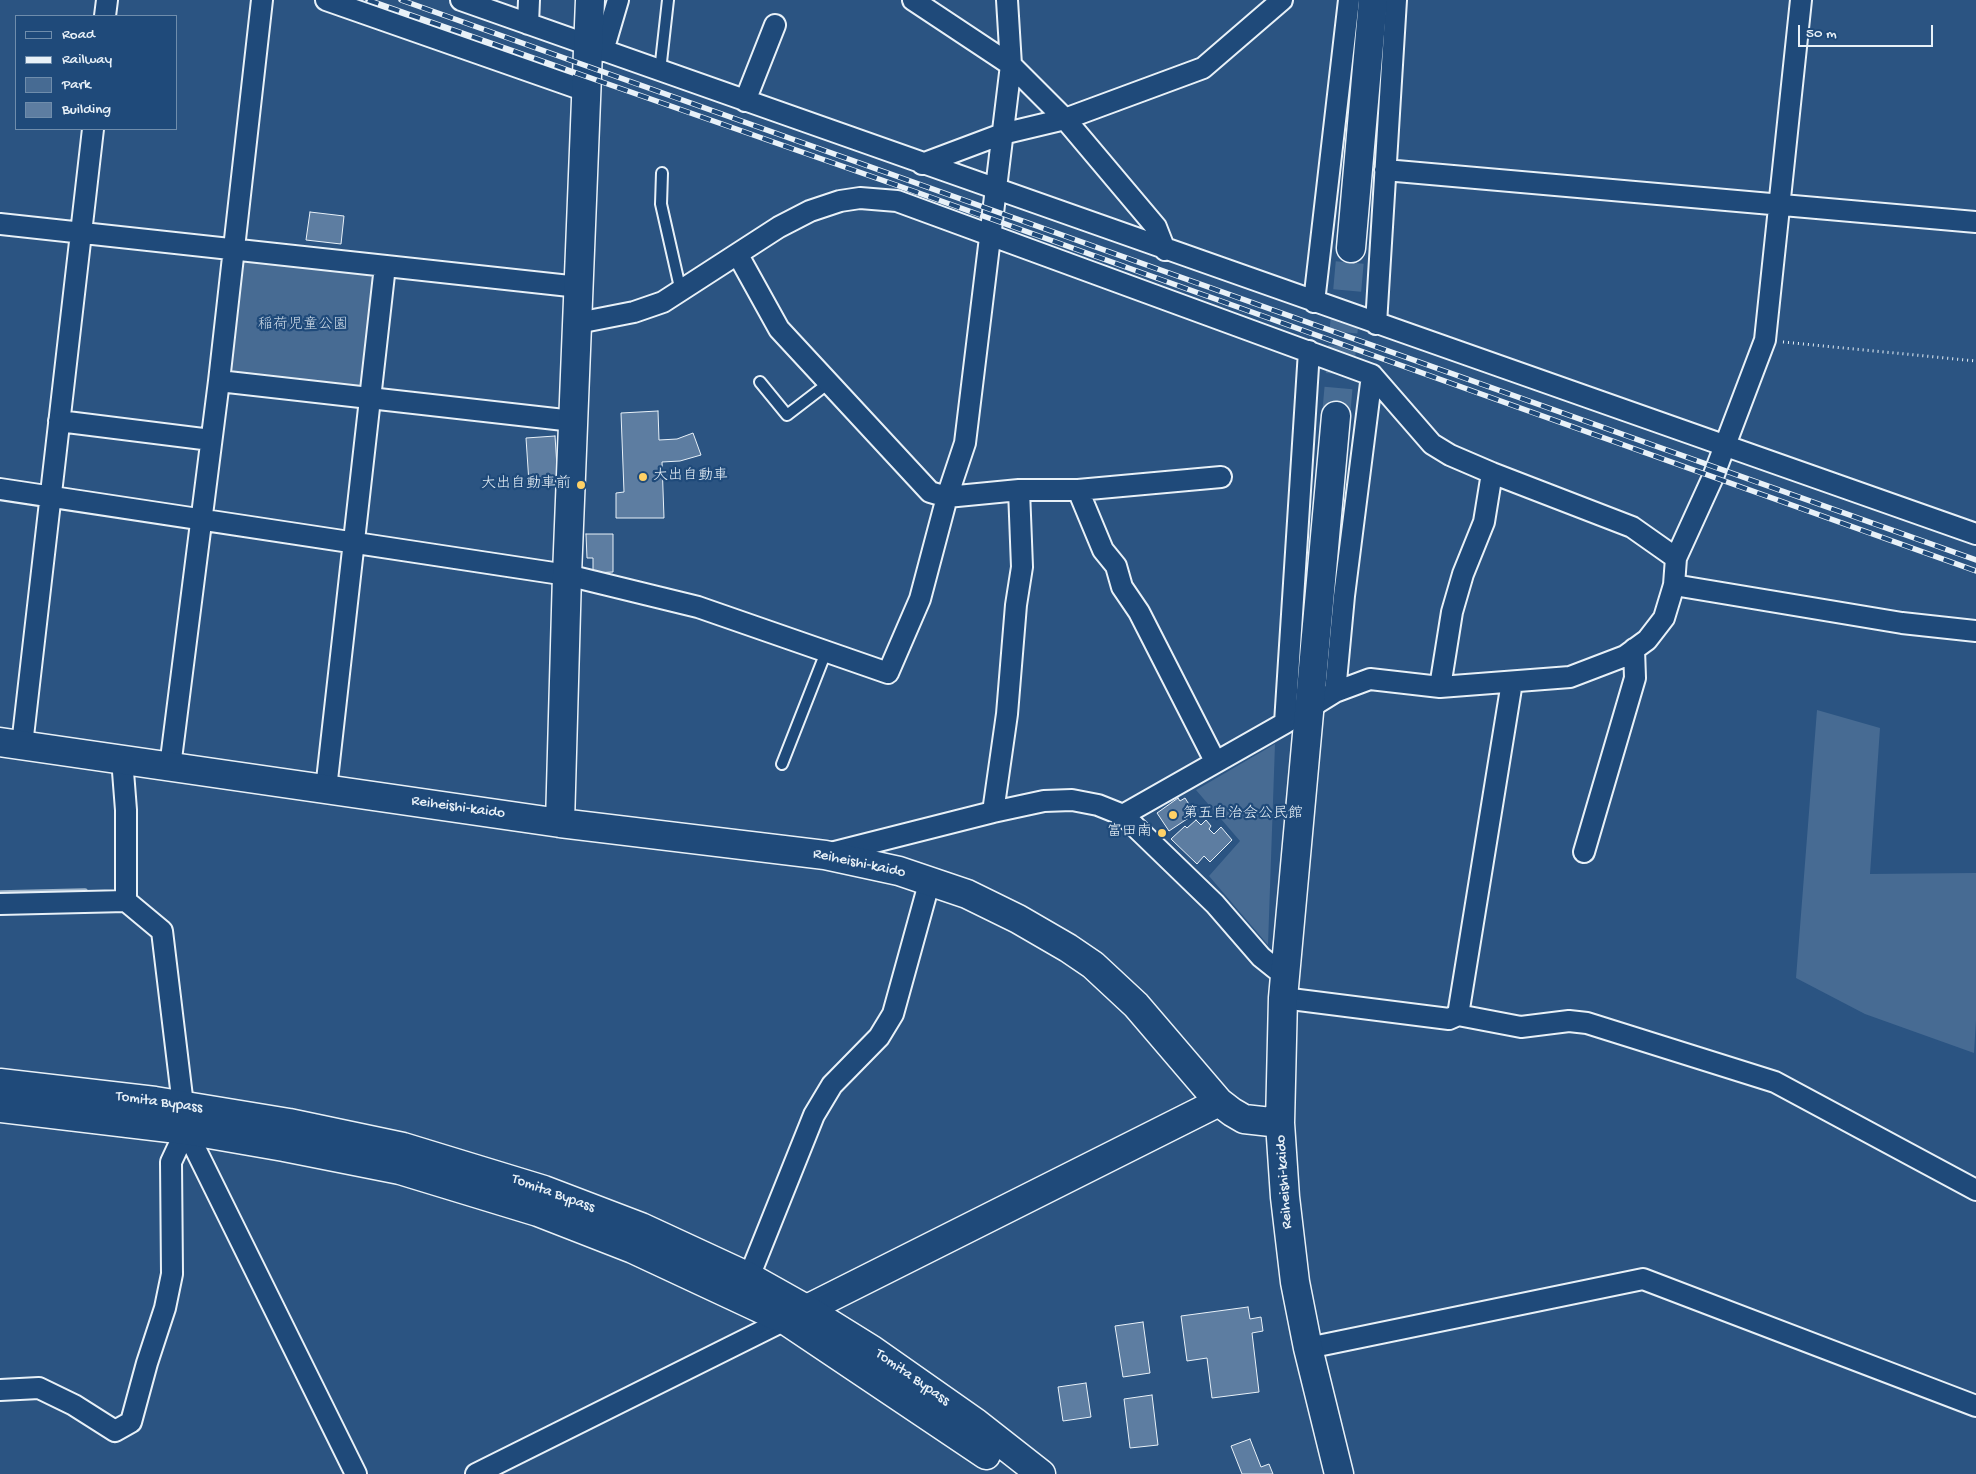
<!DOCTYPE html>
<meta charset="utf-8">
<style>
body{margin:0}
#map{position:relative;width:1976px;height:1474px;overflow:hidden;background:#2b5482;font-family:"Gochi Hand",sans-serif}
canvas{display:block}
.legend{position:absolute;left:15px;top:15px;width:162px;height:115px;box-sizing:border-box;background:#1f4a7a;border:1px solid #6f8dac;margin:0;padding:6px 9px;list-style:none;font-size:15px;color:#e8f1f8}
.legend li{display:flex;align-items:center;gap:10px;height:25px}
.legend b{width:25px;border:1px solid #6f8dac}
.scale{position:absolute;left:1798px;top:25px;width:135px;height:22px;box-sizing:border-box;border:2px solid #e8f1f8;border-top:0;padding-left:6px;font-size:15px;line-height:18px;white-space:nowrap;color:#e8f1f8;-webkit-text-stroke:4px #1f4a7a;paint-order:stroke}
</style>
<div id="map">
<canvas width="1976" height="1474"></canvas>
<ul class="legend">
<li><b style="height:6px;background:#1f4a7a"></b>Road</li>
<li><b style="height:6px;background:#e8f1f8"></b>Railway</li>
<li><b style="height:14px;background:#476b93"></b>Park</li>
<li><b style="height:14px;background:#5d7da1"></b>Building</li>
</ul>
<div class="scale">50 m</div>
</div>
<script>
const context = document.querySelector('canvas').getContext('2d');
context.lineJoin = 'round';
function fill(path, color) { context.fillStyle = color; context.fill(path, 'evenodd'); }
const toPath = rows => new Path2D(rows.map(r => 'M' + r).join(''));
function strokePath(path, color, width, dash) { context.strokeStyle = color; context.lineWidth = width; context.lineCap = dash ? 'butt' : 'round'; context.setLineDash(dash || []); context.stroke(path); }
function drawText(font, color, halo, rows, align = 'center') {
  context.font = font + ' "Gochi Hand","Klee One",sans-serif'; context.lineWidth = 4.5; context.setLineDash([]); context.textBaseline = 'middle'; context.strokeStyle = halo; context.fillStyle = color; for (const [text, x, y, turn = 0] of rows) {
    context.save(); context.translate(x, y); context.rotate((+turn || 0) * Math.PI / 180); context.textAlign = isNaN(turn) ? turn : align; if (halo) context.strokeText(text, 0, 0); context.fillText(text, 0, 0); context.restore();
  }
}
const green = toPath([
 [243,260,376,275,362,392,229,376],
 [1817,710,1880,728,1870,874,1976,873,1976,1020,1974,1053,1865,1014,1796,978],
 [1275,744,1268,945,1209,876,1240,841,1196,790]
]);
const stream = toPath([
 [0,893,85,891]
]);
const building = toPath([
 [310,212,344,216,341,244,306,240,310,212],
 [658,411,659,440,677,439,693,433,701,455,680,461,662,462,664,518,616,518,616,493,624,492,621,413,658,411],
 [555,436,558,482,529,483,526,438,555,436],
 [586,534,613,534,613,572,593,573,593,558,587,558,586,534],
 [1178,798,1180,801,1185,798,1192,809,1187,813,1190,817,1169,831,1157,813,1178,798],
 [1196,820,1201,825,1206,820,1211,826,1209,829,1214,834,1221,827,1232,840,1210,862,1204,856,1197,864,1171,839,1185,826,1187,828,1196,820],
 [1248,1307,1250,1319,1261,1317,1263,1331,1252,1333,1259,1392,1212,1398,1207,1358,1187,1361,1181,1316,1248,1307],
 [1143,1322,1150,1373,1123,1377,1115,1326,1143,1322],
 [1086,1383,1091,1417,1063,1421,1058,1387,1086,1383],
 [1152,1395,1158,1445,1130,1448,1124,1399,1152,1395],
 [1250,1439,1261,1467,1269,1464,1273,1474,1242,1474,1231,1446,1250,1439]
]);
const secondaryTunnel = toPath([
 [1336,416,1351,248]
]);
const path = toPath([
 [1783,342,1976,361]
]);
const lane = toPath([
 [660,71,668,0],
 [662,173,661,204,681,292],
 [760,382,787,415,830,382],
 [782,764,826,652]
]);
const street = toPath([
 [326,0,586,91],
 [461,0,1976,534],
 [913,0,1011,65,1065,119,1156,227,1165,250],
 [105,16,107,0],
 [528,24,529,0],
 [603,51,618,0],
 [745,101,775,25],
 [922,164,1002,134,1065,119,1203,68,1282,0],
 [1385,170,1976,222],
 [0,224,579,287],
 [738,255,779,329,930,492,947,497,1019,490,1022,567,1016,605,1007,714,993,812],
 [1314,302,1349,0],
 [578,323,634,312,663,302,779,227,810,211,840,201,860,198,897,201,1372,375,1432,444,1450,455,1492,473,1632,527,1676,558,1674,585,1664,618,1647,640,1625,656,1570,677,1440,687,1370,679,1335,692,1285,723,1123,815],
 [1376,324,1396,0],
 [219,381,573,421],
 [59,421,211,440],
 [0,489,567,575,698,607,888,673,920,599,947,497,965,443,1011,65,1007,0],
 [1019,490,1078,490,1221,477],
 [1078,490,1103,550,1116,566,1122,587,1139,612,1215,761],
 [1676,558,1713,477,1765,340,1801,0],
 [1674,585,1902,623,1976,631],
 [1440,687,1452,612,1463,574,1484,522,1492,473],
 [1335,692,1344,596,1372,375],
 [1285,723,1309,351],
 [22,745,93,129],
 [122,759,126,810,126,901],
 [170,767,219,381,262,0],
 [326,789,385,266],
 [1584,852,1635,678,1634,649],
 [827,854,993,812,1044,801,1072,800,1098,805,1123,815,1215,904,1261,957,1276,969,1285,972],
 [0,904,126,901,162,931,186,1130,356,1474],
 [1283,998,1449,1019,1458,1015,1521,1027,1569,1021,1587,1023,1775,1082,1976,1190],
 [1458,1015,1512,682],
 [749,1277,814,1115,832,1085,879,1037,893,1014,930,880],
 [1308,1348,1643,1279,1976,1406],
 [0,1390,39,1388,74,1405,115,1431,131,1422,147,1363,165,1308,172,1274,171,1162,186,1130],
 [476,1474,785,1320]
]);
const secondary = toPath([
 [1351,248,1373,0],
 [1336,416,1283,998,1280,1123,1285,1197,1295,1282,1308,1348,1339,1474],
 [0,742,560,823,825,855,899,871,967,894,1018,919,1068,948,1093,965,1136,1005,1219,1102,1232,1112,1244,1119,1280,1123],
 [560,823,567,575,590,0],
 [787,1319,1219,1102]
]);
const primary = toPath([
 [0,1083,155,1101,289,1123,403,1147,544,1190,641,1227,749,1277,806,1309,872,1350,976,1423,1041,1474],
 [0,1108,186,1130,284,1147,400,1170,538,1212,633,1249,785,1320,986,1455]
]);
const rail = toPath([
 [368,0,916,192,1976,571],
 [401,0,1976,560]
]);
const markers = [
 [643,477,5,"#ffd166"],
 [581,485,5,"#ffd166"],
 [1173,815,5,"#ffd166"],
 [1162,833,5,"#ffd166"]
];
const parkNames = [
 ["稲荷児童公園",303,326]
];
const poiNames = [
 ["大出自動車",653,477],
 ["大出自動車前",571,485,"right"],
 ["第五自治会公民館",1183,815],
 ["富田南",1152,833,"right"]
];
const streetNames = [
 ["Reiheishi-kaido",458,808,8],
 ["Reiheishi-kaido",859,864,12],
 ["Tomita Bypass",159,1103,8],
 ["Reiheishi-kaido",1285,1182,-94],
 ["Tomita Bypass",553,1194,20],
 ["Tomita Bypass",912,1378,35]
];
fill(green, '#476b93');
strokePath(stream, '#a0b6cb', 5.5);
fill(building, '#5d7da1');
strokePath(building, '#e8f1f8', 1);
strokePath(secondaryTunnel, '#476c94', 28, [28, 14]);
strokePath(lane, '#e8f1f8', 14);
strokePath(street, '#e8f1f8', 24);
strokePath(secondary, '#e8f1f8', 31);
strokePath(primary, '#e8f1f8', 31);
strokePath(path, '#e8f1f8', 3, [1, 4]);
strokePath(lane, '#1f4a7a', 10);
strokePath(street, '#1f4a7a', 20);
strokePath(secondary, '#1f4a7a', 28);
strokePath(primary, '#1f4a7a', 28);
strokePath(rail, '#e8f1f8', 5.5);
strokePath(rail, '#1f4a7a', 4, [11]);
for (const [x, y, r, color] of markers) { const dot = new Path2D(); dot.arc(x, y, r, 0, 2 * Math.PI); context.fillStyle = color; context.fill(dot); strokePath(dot, '#1f4a7a', 2); }
drawText('15px', '#d0dde9', '#1f4a7a', parkNames);
drawText('15px', '#e8f1f8', '#1f4a7a', poiNames, 'left');
drawText('15px', '#e8f1f8', '#1f4a7a', streetNames);
</script>
